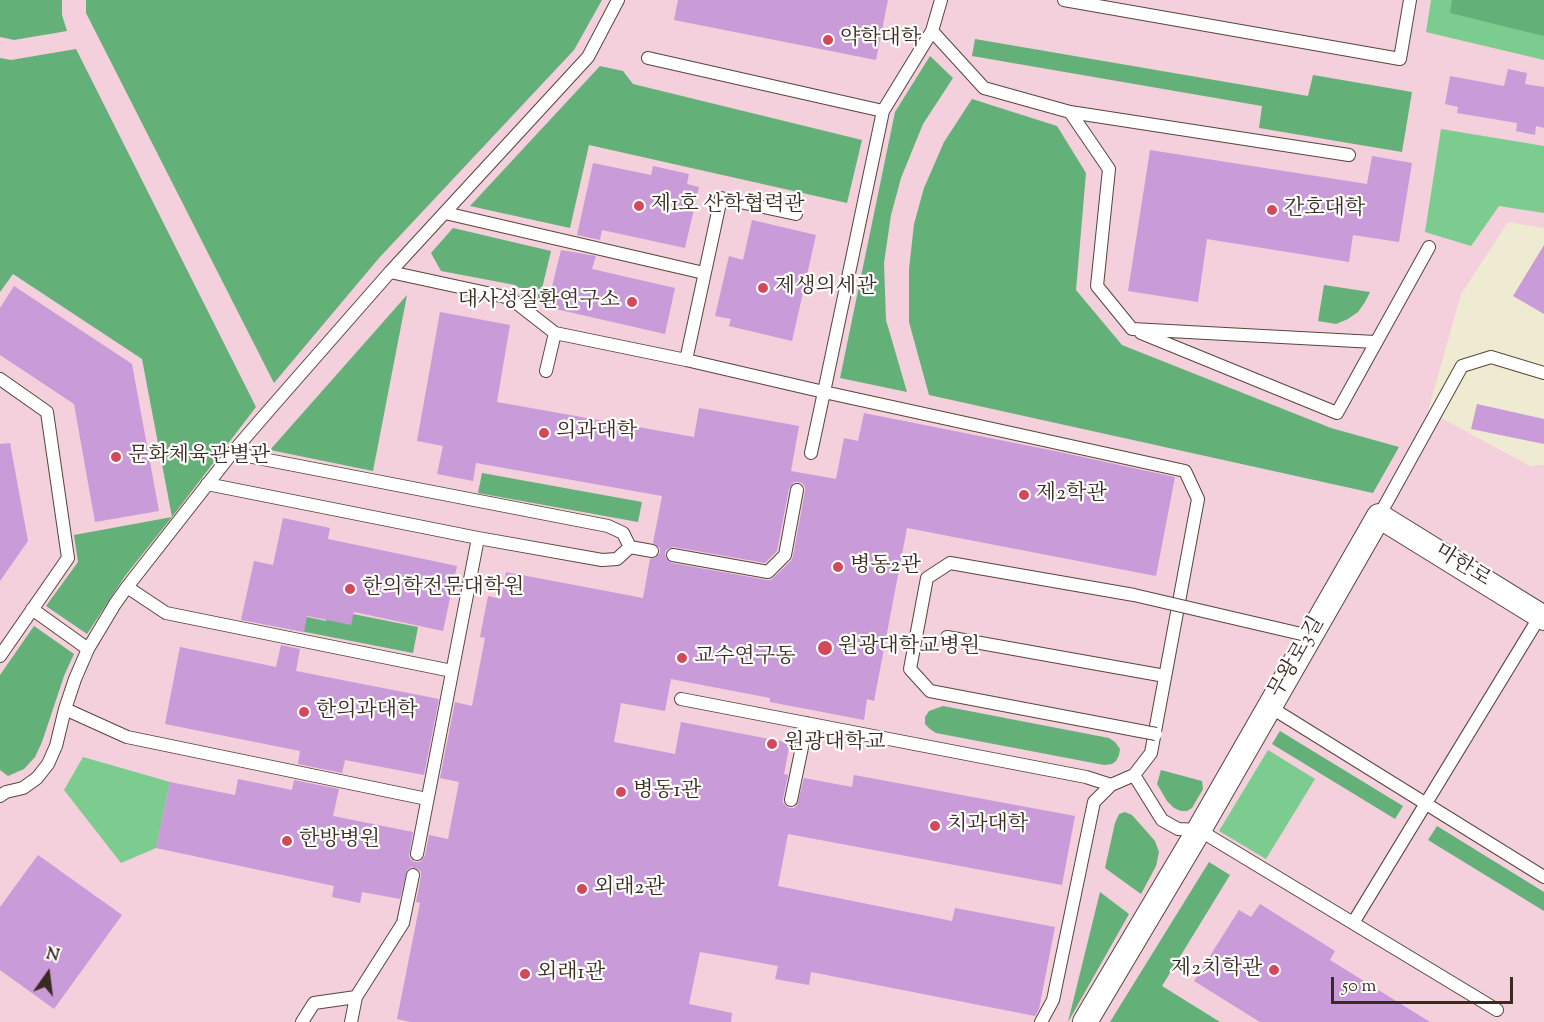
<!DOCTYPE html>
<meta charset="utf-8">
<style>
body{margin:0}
#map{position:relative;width:1544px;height:1022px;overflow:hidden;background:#efead2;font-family:"Sorts Mill Goudy",serif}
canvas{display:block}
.north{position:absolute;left:18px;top:944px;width:60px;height:60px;-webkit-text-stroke:4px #fff;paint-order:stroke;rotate:14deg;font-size:16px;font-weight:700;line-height:24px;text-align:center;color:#3b2a1e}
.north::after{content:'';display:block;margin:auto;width:21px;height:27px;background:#3b2a1e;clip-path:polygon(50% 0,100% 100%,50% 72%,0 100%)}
.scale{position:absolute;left:1331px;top:977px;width:182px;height:27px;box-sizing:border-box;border:3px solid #3b2a1e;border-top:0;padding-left:8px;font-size:18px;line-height:21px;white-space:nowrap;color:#3b2a1e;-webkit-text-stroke:4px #fff;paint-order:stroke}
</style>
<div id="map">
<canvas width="1544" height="1022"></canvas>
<div class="north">N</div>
<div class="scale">50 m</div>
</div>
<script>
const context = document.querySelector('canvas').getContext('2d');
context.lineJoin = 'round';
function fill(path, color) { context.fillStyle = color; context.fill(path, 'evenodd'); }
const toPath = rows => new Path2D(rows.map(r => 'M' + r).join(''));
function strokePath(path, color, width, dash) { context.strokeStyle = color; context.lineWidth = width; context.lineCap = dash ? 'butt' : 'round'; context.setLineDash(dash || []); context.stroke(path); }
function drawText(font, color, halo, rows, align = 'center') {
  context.font = font + ' "Sorts Mill Goudy","Noto Serif KR",serif'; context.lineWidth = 4.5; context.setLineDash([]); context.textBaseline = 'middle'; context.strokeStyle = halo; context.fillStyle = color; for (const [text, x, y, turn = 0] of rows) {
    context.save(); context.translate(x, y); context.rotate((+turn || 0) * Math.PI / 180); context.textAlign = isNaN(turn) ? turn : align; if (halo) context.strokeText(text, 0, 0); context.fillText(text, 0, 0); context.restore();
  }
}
const built = toPath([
 [0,0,1544,0,1544,228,1508,222,1461,294,1428,411,1530,466,1544,465,1544,1022,0,1022]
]);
const green = toPath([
 [1431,0,1544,0,1544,60,1426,32],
 [1441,129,1544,146,1544,213,1499,206,1471,246,1425,232],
 [1268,750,1315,779,1266,859,1219,831],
 [83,757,170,782,156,848,121,863,64,790]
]);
const forest = toPath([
 [0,0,62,0,62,15,67,31,14,40,0,37],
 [86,0,602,0,574,50,379,258,274,383,86,13],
 [1452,0,1544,0,1544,36,1450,13],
 [975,39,1308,96,1313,75,1412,92,1402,152,1259,128,1262,106,972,56],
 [76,49,256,407,172,517,125,576,87,634,46,606,78,562,74,535,172,517,142,359,13,274,0,292,0,58,11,60],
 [930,56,953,78,923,124,901,178,891,215,884,263,886,320,907,392,840,378,895,112],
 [600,66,623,71,633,84,862,140,847,203,589,145,570,228,470,206],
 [972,99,1057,126,1086,173,1076,290,1122,345,1331,428,1399,447,1373,493,929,395,909,322,909,269,914,224,924,188,944,142],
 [453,228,551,251,539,301,515,285,441,271,431,253],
 [1324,285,1370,292,1365,302,1358,312,1348,319,1336,324,1318,321],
 [407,295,373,471,270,450],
 [482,473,642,502,638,522,478,493],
 [328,609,418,627,413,653,290,629,293,614,326,621],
 [34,626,74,654,64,676,42,742,35,757,24,769,8,776,0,770,0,675],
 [943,706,1109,738,1115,742,1120,749,1119,755,1116,761,1112,764,1104,765,936,733,930,729,925,724,925,717,929,711],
 [1280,731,1403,806,1395,819,1272,744],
 [1161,770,1202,781,1203,789,1192,808,1187,811,1181,811,1174,808,1167,801,1157,784],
 [1125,812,1132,815,1155,841,1159,852,1156,866,1141,894,1105,868,1115,823,1119,814],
 [1437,826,1544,892,1544,911,1428,840],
 [1209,862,1230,875,1162,986,1220,1022,1110,1022],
 [1100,892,1129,914,1068,1022]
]);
const building = toPath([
 [678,0,888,0,876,60,674,20],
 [1508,69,1527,73,1525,84,1544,87,1544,128,1536,126,1535,135,1516,131,1517,123,1457,113,1458,107,1445,104,1450,76,1504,86],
 [1150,150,1367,184,1372,156,1412,163,1399,242,1353,235,1349,262,1207,239,1198,302,1128,291],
 [593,163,651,175,653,166,689,174,687,184,699,187,685,248,602,230,600,240,577,235],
 [752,220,816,235,792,341,729,326,731,319,715,316,729,256,743,260],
 [1544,245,1544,314,1513,296],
 [561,250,596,256,592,269,675,288,665,334,547,307],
 [14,286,132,364,159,511,95,522,74,404,0,355,0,308],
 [440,312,510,325,497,402,694,437,699,408,799,426,791,471,836,479,844,438,858,441,864,413,1055,451,1175,477,1156,576,907,528,874,701,867,699,864,720,770,702,770,698,671,679,665,711,621,703,614,742,675,754,681,722,790,743,784,774,788,775,783,799,783,803,789,808,794,808,797,805,804,778,852,787,854,775,1075,816,1062,885,788,834,778,886,952,921,955,908,1055,927,1039,1009,1035,1016,811,972,809,985,775,979,778,966,700,952,689,1004,732,1013,731,1022,411,1022,397,1019,420,903,416,902,421,876,421,872,418,869,411,867,407,870,400,899,362,892,360,903,332,897,334,886,156,848,170,782,235,795,238,779,292,790,294,780,339,789,333,816,413,832,409,856,411,860,415,862,420,862,425,856,429,835,448,839,459,782,440,778,455,702,472,706,485,638,480,637,488,596,501,599,506,572,643,598,650,559,655,558,660,553,660,548,653,543,662,496,476,463,473,481,437,474,443,446,417,441],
 [794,482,798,482,802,483,805,487,805,491,793,556,791,561,771,580,767,580,672,563,666,558,665,554,666,550,670,548,674,547,765,563,777,551,789,489],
 [1477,404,1544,419,1544,444,1471,429],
 [10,443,28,541,0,581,0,444],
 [283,518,330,528,328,539,457,566,443,631,354,612,351,625,307,616,304,632,241,620,254,561,273,565],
 [281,645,300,649,296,671,439,699,424,775,345,760,342,773,298,764,300,751,165,724,180,647,276,667],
 [38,855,122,915,54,1009,0,970,0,907],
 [1260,904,1335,951,1330,960,1430,1022,1260,1022,1194,981,1239,910,1251,917]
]);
const service = toPath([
 [941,0,932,31,883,111,824,392,1185,471,1198,499,1151,753,1134,775,1111,785,1094,802,1053,1000,1041,1022],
 [1064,0,1400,59,1410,0],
 [932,31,984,88,1070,112,1109,169,1097,286,1132,329,1375,342],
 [648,58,883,111],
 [1070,112,1349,155],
 [445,213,704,273],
 [390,272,510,298,555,333,686,360,824,392,811,453],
 [1141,333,1337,413,1429,247],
 [686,360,721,198,796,214],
 [546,371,555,333],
 [0,379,47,412,68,558,0,656],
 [207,484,478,538,602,560,617,559,630,547,623,533,608,526,232,453],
 [1379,516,1462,366,1491,357,1544,373],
 [630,547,652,551],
 [673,555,768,572,785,555,797,490],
 [127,587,166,613,452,671],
 [32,609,88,649],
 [947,637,1165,676],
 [681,699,1086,777,1111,785],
 [1270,707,1544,877],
 [65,709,127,737,427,799],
 [1134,775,1162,820,1178,829,1199,830,1497,1010],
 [0,796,6,792,23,788,37,778,48,764,56,746,65,709,75,679,88,649,115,604,127,587,232,453,270,409,390,272,588,57,618,0],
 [791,800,807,723],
 [417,854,478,538],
 [1353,923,1540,616],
 [302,1022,314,1003,356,997,403,923,413,875],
 [351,1022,356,997]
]);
const minor = toPath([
 [1085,1022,1199,830,1379,516,1544,618]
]);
const serviceBridge = toPath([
 [1156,734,930,691,910,669,927,578,950,563,1134,595,1310,636]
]);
const markers = [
 [828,40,6,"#d1495b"],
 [639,206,6,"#d1495b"],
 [1272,210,6,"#d1495b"],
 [763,288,6,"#d1495b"],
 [632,302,6,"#d1495b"],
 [544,433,6,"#d1495b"],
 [116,457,6,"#d1495b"],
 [1024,495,6,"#d1495b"],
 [838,567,6,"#d1495b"],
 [350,589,6,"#d1495b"],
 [825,648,8,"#d1495b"],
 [682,658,6,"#d1495b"],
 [304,712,6,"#d1495b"],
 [772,744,6,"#d1495b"],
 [621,792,6,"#d1495b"],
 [935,826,6,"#d1495b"],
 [287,841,6,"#d1495b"],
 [582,889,6,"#d1495b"],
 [1274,970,6,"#d1495b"],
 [525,974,6,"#d1495b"]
];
const poiNames = [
 ["약학대학",840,40],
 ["제1호 산학협력관",651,206],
 ["간호대학",1284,210],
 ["제생의세관",775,288],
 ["대사성질환연구소",620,302,"right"],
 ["의과대학",556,433],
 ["문화체육관별관",128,457],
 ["제2학관",1036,495],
 ["병동2관",850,567],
 ["한의학전문대학원",362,589],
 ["원광대학교병원",838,648],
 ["교수연구동",694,658],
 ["한의과대학",316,712],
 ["원광대학교",784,744],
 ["병동1관",633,792],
 ["치과대학",947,826],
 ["한방병원",299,841],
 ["외래2관",594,889],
 ["제2치학관",1262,970,"right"],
 ["외래1관",537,974]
];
const streetNames = [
 ["마한로",1462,567,32],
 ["무왕로3길",1298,658,-60]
];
fill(built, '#f4cfdc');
fill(green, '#7bcc8e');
fill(forest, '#64b079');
fill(building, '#c99bd8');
strokePath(service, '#564739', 14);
strokePath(minor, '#564739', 26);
strokePath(service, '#fff', 12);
strokePath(minor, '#fff', 24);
strokePath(serviceBridge, '#564739', 14, []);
strokePath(serviceBridge, '#fff', 12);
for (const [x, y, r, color] of markers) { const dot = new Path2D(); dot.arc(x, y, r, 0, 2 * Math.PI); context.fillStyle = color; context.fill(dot); strokePath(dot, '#fff', 2); }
drawText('21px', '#3b2a1e', '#fff', poiNames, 'left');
drawText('21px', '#3b2a1e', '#fff', streetNames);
</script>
